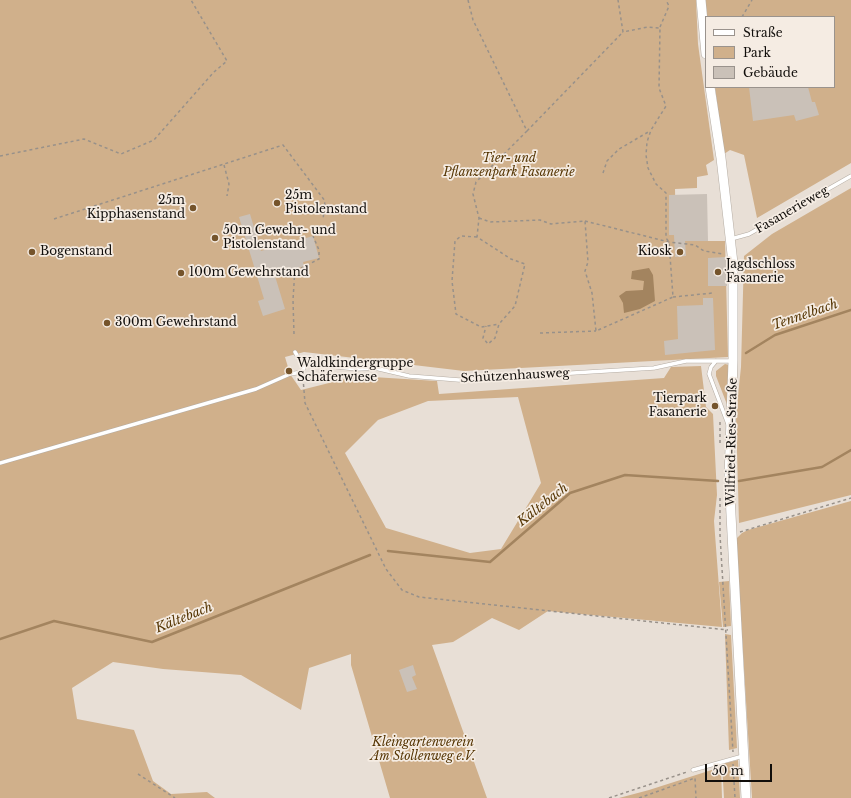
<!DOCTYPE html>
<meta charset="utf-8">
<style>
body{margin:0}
#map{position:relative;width:851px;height:798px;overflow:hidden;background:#e8dfd6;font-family:"Libre Baskerville",serif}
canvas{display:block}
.legend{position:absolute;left:705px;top:16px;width:130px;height:72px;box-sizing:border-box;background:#f5ece3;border:1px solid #9a938d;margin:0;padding:5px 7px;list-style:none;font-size:12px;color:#110e0b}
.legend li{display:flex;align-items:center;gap:8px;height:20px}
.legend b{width:20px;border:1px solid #9a938d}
.scale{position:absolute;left:705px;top:764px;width:67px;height:18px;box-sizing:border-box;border:2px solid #110e0b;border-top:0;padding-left:5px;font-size:12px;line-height:14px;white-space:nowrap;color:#110e0b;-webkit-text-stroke:3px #f5ece3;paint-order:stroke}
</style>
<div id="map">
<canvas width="851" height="798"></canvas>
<ul class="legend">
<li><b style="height:5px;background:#fff"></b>Straße</li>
<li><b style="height:11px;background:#d0b08b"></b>Park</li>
<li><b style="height:11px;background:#cac1b8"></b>Gebäude</li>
</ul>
<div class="scale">50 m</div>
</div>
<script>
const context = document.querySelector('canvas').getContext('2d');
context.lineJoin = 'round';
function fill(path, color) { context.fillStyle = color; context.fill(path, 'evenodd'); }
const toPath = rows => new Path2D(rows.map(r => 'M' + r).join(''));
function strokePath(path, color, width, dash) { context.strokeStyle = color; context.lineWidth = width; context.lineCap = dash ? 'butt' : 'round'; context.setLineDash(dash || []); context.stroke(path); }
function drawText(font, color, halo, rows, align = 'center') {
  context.font = font + ' "Libre Baskerville",serif'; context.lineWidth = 3.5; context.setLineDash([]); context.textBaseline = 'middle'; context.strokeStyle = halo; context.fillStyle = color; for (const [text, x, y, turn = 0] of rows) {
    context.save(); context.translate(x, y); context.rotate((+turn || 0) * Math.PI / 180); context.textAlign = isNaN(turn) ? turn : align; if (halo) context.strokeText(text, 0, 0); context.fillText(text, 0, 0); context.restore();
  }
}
const green = toPath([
 [0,0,696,0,698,44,714,160,706,165,708,175,697,177,697,188,675,189,676,241,725,241,728,357,464,371,304,352,285,357,290,374,301,390,357,376,437,381,439,394,664,378,671,367,701,366,706,407,713,414,717,495,714,521,722,627,548,611,519,630,492,618,453,642,432,645,487,798,390,798,351,665,351,654,309,668,301,710,241,675,163,669,113,662,72,688,77,719,134,730,153,781,171,794,207,792,215,798,0,798],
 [518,397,541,483,501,549,470,553,386,528,345,453,378,420,428,401],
 [705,0,851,0,851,163,757,218,744,155,730,150,724,154,715,87,834,87,834,17,706,17],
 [851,188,851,495,739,523,736,415,741,367,744,256,772,234],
 [725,364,729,365,728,407,716,376,716,371],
 [851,501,851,798,752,798,736,539,742,533,748,530],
 [729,581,731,626,723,627,719,582],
 [725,634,731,635,737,748,729,750],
 [738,760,740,798,724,798,722,764],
 [721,767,722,798,619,798,649,790]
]);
const water = toPath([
 [649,268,653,275,655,301,640,309,624,313,623,303,619,296,626,291,643,290,644,281,631,279,632,271]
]);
const stream = toPath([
 [746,353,775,335,851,310],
 [739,481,822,467,851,450],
 [388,551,490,562,570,493,625,475,718,481],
 [0,639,54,621,152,642,370,555]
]);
const building = toPath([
 [749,87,808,87,812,102,815,102,819,115,796,121,794,115,753,121],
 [707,194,708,241,685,241,686,256,675,257,674,235,669,235,669,195],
 [250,214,261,251,313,236,319,258,303,262,304,266,275,276,285,309,263,316,258,301,264,299,239,217],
 [726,257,727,286,708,286,708,258],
 [703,298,713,298,715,350,665,355,664,341,678,339,677,306,703,305],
 [413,665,416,675,412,677,417,689,407,692,399,670]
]);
const path = toPath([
 [468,0,473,20,527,131,476,182,473,194,479,218,477,237,511,259,525,264,515,306,499,324,495,338,488,344,483,338,486,326],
 [742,17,752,0],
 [660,27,669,6,666,0],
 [527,131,623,32],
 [0,156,84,139,121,154,154,140,214,72,227,61,191,0],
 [224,165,229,184,227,196],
 [603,173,607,161,619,149,650,131],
 [479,218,490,222,540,220,551,224,585,221,588,262,585,271,592,293,596,331,673,297,669,242,666,238,666,193,656,184,648,168,646,155,647,142,651,130,666,106,659,88,660,28,648,27,623,32,618,0],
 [54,219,283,145,325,201,323,220],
 [585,221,669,242,695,245,704,251,723,254],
 [477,237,461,236,455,241,452,281,456,314,481,327,499,324],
 [296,271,319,259,319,250,313,236],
 [673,297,713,293],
 [540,333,596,331],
 [294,334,293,300,295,268],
 [303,378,305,403,386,569,402,590,419,597,728,630],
 [720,422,720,443],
 [720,498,720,535,733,752],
 [740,532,851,498],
 [733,764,735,798],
 [138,774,175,798],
 [609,798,687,772],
 [639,798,695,778,696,798]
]);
const service = toPath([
 [731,239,749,234,851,176],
 [295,352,304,367],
 [716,361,711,367,709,374,728,424],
 [0,463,256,389,290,374,302,372,304,367,309,364,357,369,375,368,409,376,459,380,654,368,686,361,732,361],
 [693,770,743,756]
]);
const tertiary = toPath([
 [701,0,706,54],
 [710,87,721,158,733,263,733,361,729,477,746,798]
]);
const markers = [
 [277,203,4,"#75542b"],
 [193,208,4,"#75542b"],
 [215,238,4,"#75542b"],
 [32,252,4,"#75542b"],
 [680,252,4,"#75542b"],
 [718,272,4,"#75542b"],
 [181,273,4,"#75542b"],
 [107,323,4,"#75542b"],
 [289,371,4,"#75542b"],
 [715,406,4,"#75542b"]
];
const parkNames = [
 ["Tier- und",509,159],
 ["Pflanzenpark Fasanerie",509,173],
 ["Kleingartenverein",423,743],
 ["Am Stollenweg e.V.",423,757]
];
const poiNames = [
 ["25m",285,196],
 ["Pistolenstand",285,210],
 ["25m",185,201,"right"],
 ["Kipphasenstand",185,215,"right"],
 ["50m Gewehr- und",223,231],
 ["Pistolenstand",223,245],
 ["Bogenstand",40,252],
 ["Kiosk",672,252,"right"],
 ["Jagdschloss",726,265],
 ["Fasanerie",726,279],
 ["100m Gewehrstand",189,273],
 ["300m Gewehrstand",115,323],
 ["Waldkindergruppe",297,364],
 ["Schäferwiese",297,378],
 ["Tierpark",707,399,"right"],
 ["Fasanerie",707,413,"right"]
];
const streetNames = [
 ["Fasanerieweg",792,210,-30],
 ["Schützenhausweg",515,376,-3],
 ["Wilfried-Ries-Straße",732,442,-89]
];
const waterNames = [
 ["Tennelbach",805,315,-19],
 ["Kältebach",543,505,-38],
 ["Kältebach",184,618,-22]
];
fill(green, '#d0b08b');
fill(water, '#a3845f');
strokePath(stream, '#a3845f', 2.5);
fill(building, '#cac1b8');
strokePath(service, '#b4aca3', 4.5);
strokePath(tertiary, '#b4aca3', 10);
strokePath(path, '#98918a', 1.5, [3, 3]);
strokePath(service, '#fff', 3.5);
strokePath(tertiary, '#fff', 9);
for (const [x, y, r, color] of markers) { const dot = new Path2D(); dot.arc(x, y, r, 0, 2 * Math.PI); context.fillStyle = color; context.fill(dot); strokePath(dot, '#f5ece3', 1.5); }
drawText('italic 12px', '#553503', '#f5ece3', parkNames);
drawText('12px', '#110e0b', '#f5ece3', poiNames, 'left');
drawText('12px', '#110e0b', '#f5ece3', streetNames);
drawText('italic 13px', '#563604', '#f5ece3', waterNames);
</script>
